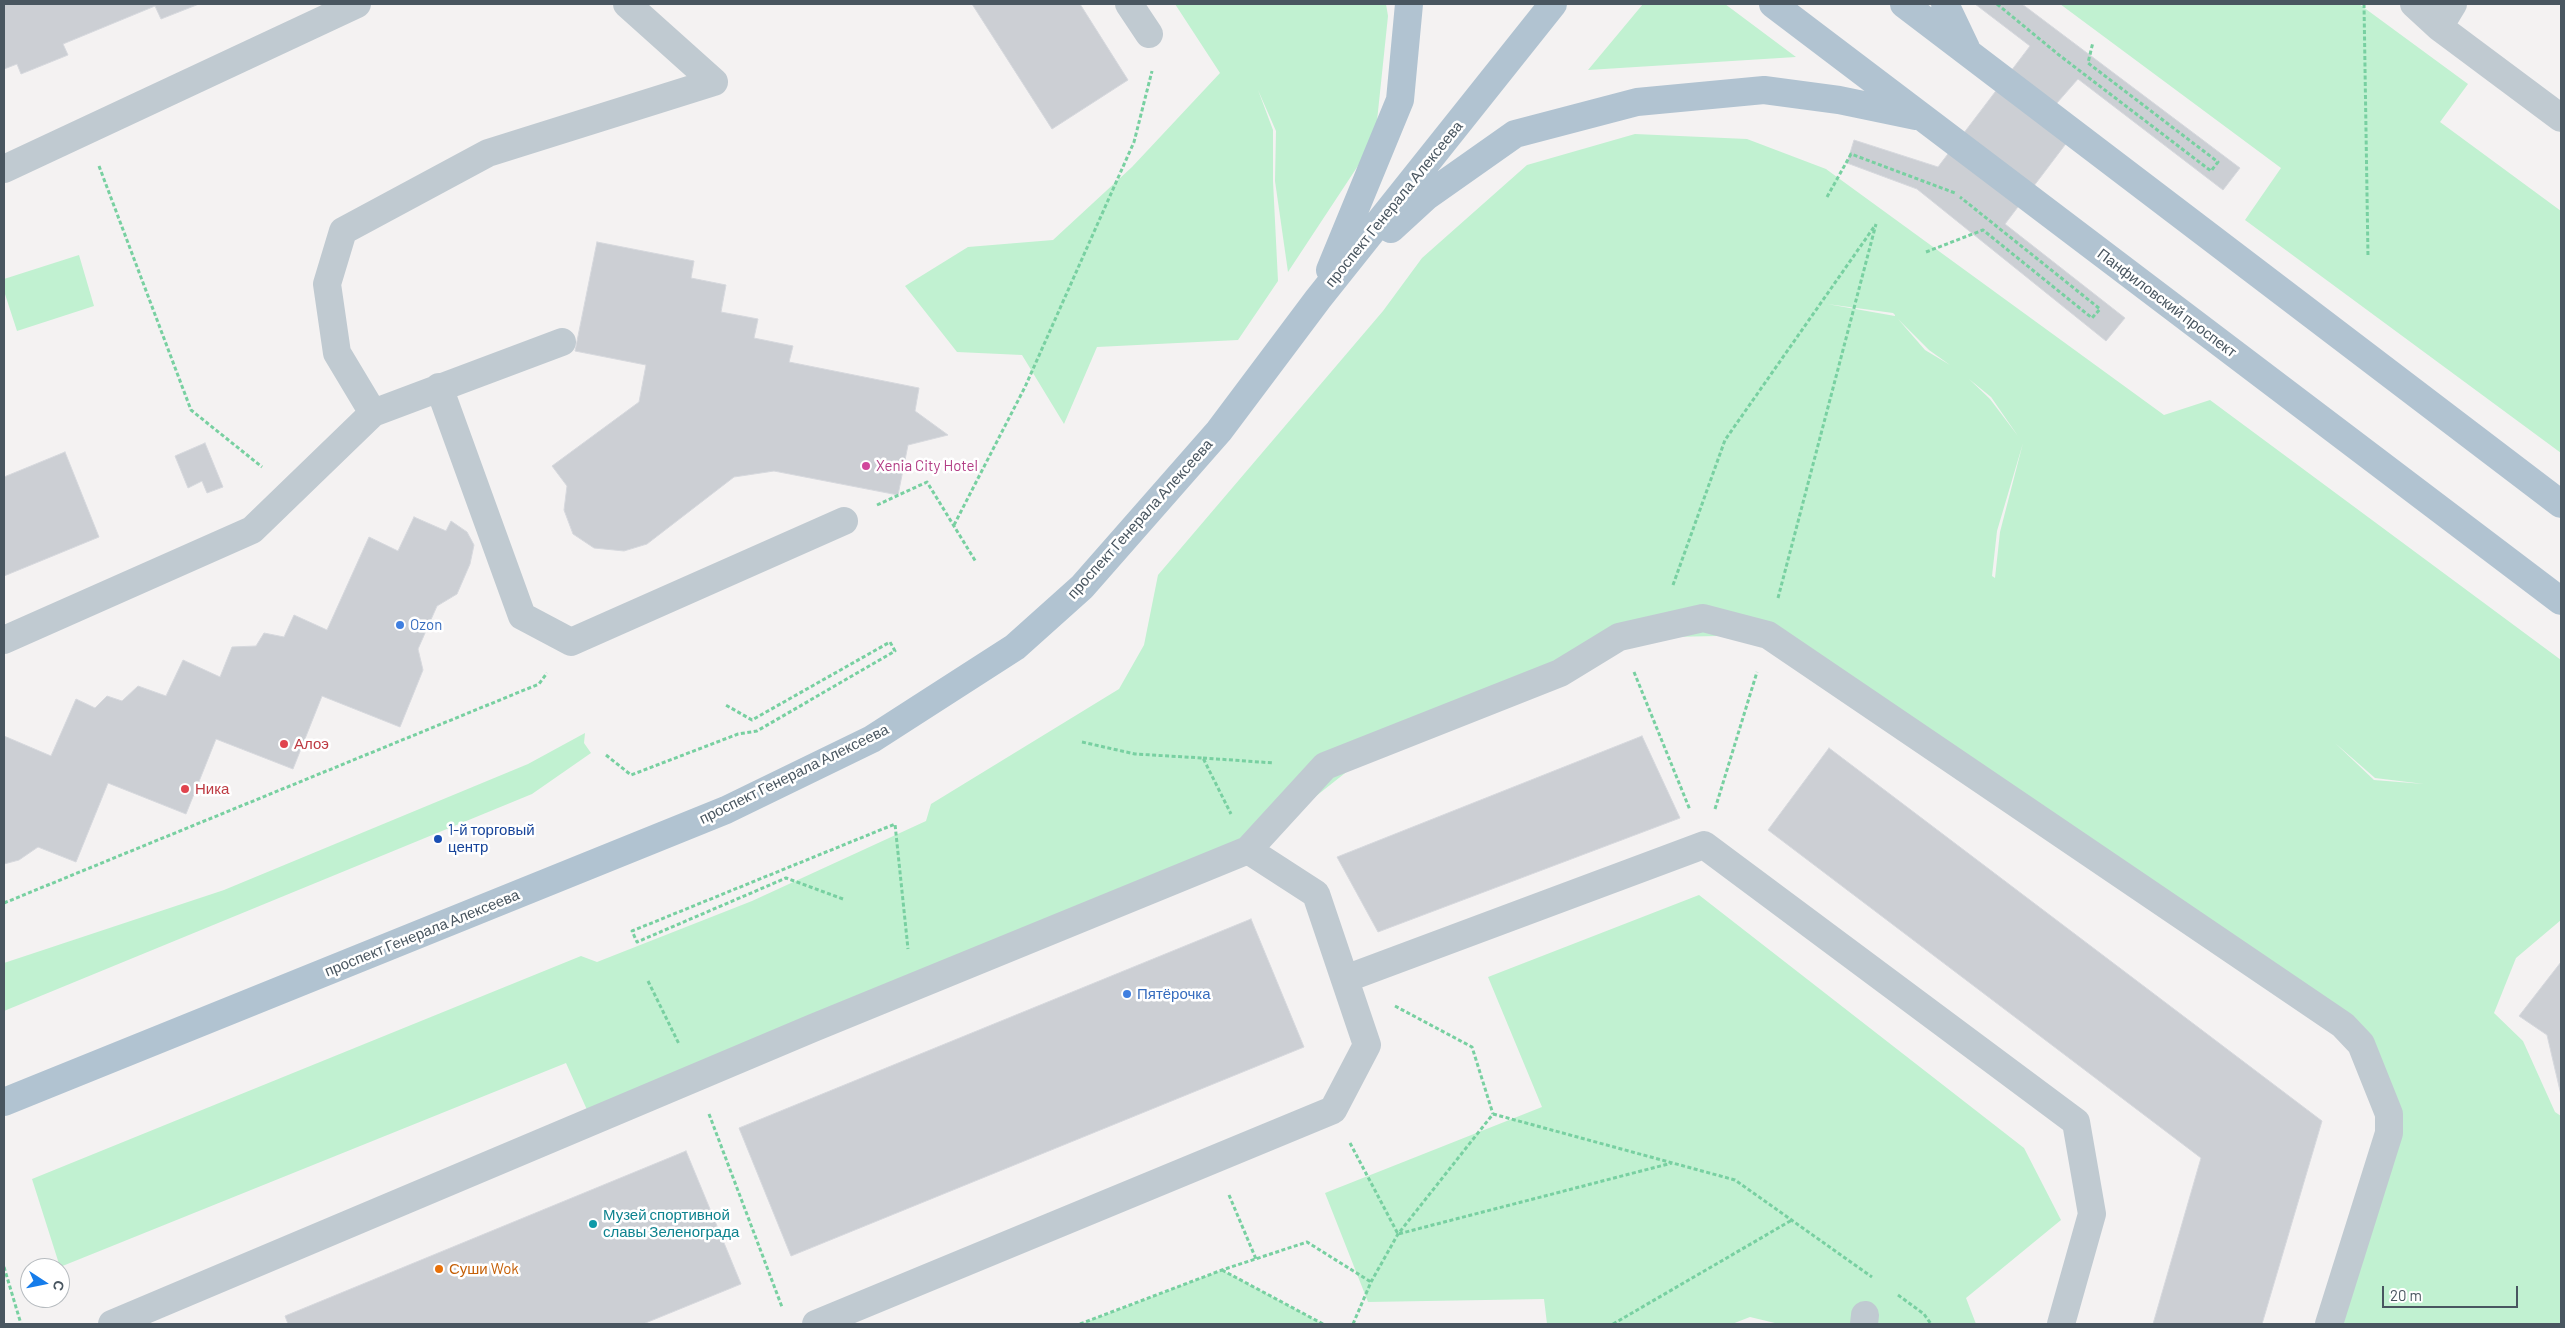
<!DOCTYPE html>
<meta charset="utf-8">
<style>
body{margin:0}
#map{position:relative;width:2565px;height:1328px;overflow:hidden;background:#f4f2f2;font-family:Barlow,sans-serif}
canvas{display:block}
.frame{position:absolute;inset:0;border:5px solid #495660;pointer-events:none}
.north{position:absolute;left:20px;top:1258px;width:50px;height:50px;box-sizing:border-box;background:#fff;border:1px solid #b6bbbf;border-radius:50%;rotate:101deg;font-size:14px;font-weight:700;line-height:20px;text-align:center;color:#495660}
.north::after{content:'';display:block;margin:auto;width:18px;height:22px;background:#167cea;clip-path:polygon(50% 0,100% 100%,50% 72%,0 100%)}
.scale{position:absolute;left:2382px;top:1286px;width:136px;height:22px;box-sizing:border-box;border:2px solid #495660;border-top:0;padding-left:6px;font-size:15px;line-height:18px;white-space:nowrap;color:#495660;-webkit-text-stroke:4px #fff;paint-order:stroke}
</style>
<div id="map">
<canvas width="2565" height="1328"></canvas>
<div class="frame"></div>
<div class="north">С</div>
<div class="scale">20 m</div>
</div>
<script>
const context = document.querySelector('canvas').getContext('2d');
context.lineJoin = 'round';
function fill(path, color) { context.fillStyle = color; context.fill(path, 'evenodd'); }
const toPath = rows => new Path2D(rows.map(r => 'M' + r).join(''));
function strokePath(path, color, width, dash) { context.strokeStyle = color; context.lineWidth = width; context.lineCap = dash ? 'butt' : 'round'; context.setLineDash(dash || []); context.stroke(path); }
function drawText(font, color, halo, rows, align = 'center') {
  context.font = font + ' Barlow,sans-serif'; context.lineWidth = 5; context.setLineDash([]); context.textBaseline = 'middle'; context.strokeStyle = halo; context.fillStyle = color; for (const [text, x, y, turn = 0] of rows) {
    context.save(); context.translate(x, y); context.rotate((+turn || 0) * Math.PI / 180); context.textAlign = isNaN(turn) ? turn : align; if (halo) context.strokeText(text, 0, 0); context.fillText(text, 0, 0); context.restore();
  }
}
const green = toPath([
 [1175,4,1386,4,1388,16,1375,140,1288,272,1275,181,1276,131,1258,90,1273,130,1273,181,1278,281,1238,340,1097,347,1064,424,1022,355,957,352,905,286,968,247,1053,240,1132,167,1220,73],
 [1643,4,1725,4,1796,57,1588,70],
 [2060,4,2359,4,2468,84,2440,122,2561,211,2561,453,2245,220,2281,168],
 [1635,134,1747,139,1826,169,2164,415,2210,400,2561,660,2561,920,2516,958,2494,1013,2523,1041,2555,1112,2561,1116,2561,1324,2329,1324,2389,1114,2361,1044,1768,635,1619,638,1383,743,1248,850,592,1121,566,1063,60,1267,32,1179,581,956,597,962,752,901,926,821,931,804,1119,689,1144,645,1158,575,1383,311,1422,258,1527,165],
 [1827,304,1893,313,1895,315,1895,316],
 [1898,319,1929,350,1950,365,1925,350],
 [1969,379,1991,397,2018,436,1990,399],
 [2023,443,2000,532,1995,578,1992,576,1997,531],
 [2335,743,2375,778,2424,784,2374,780],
 [79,255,94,306,17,331,4,291,4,279],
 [585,733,584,743,591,753,532,794,4,1011,4,963,224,890,528,764],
 [1699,895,2024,1148,2061,1220,1966,1298,1976,1324,1779,1324,1750,1317,1732,1324,1547,1324,1544,1299,1368,1302,1325,1193,1542,1107,1488,977],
 [1222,1270,1323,1324,1080,1324,1105,1315]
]);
const building = toPath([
 [4,4,199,4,161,19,155,6,63,44,68,55,21,74,17,64,4,69,4,4],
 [972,4,1080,4,1128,80,1052,129,972,4],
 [1975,4,2022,4,2240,168,2223,190,2078,79,2042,120,2068,141,2005,224,2125,318,2106,341,1917,189,1847,163,1854,140,1938,167,2030,46,1975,4],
 [597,242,694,261,691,278,726,285,721,312,758,319,754,338,793,346,789,362,919,388,915,411,948,435,908,445,898,495,774,471,734,477,647,544,624,551,594,548,573,534,564,510,567,486,552,466,639,402,646,365,575,351,597,242],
 [205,443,223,487,207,493,202,481,188,488,175,456,205,443],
 [65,452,99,537,4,576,4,477,65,452],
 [414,517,446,531,451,521,467,532,474,545,470,564,457,594,437,606,418,649,423,670,400,727,322,696,293,769,216,739,186,814,108,783,76,862,38,847,19,860,4,864,4,736,51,756,76,699,95,708,107,696,122,701,138,686,166,696,183,660,220,677,232,647,256,646,264,633,284,637,294,615,327,630,369,537,398,551,414,517],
 [1642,736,1680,818,1378,932,1337,857,1642,736],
 [1829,748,2322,1121,2262,1324,2153,1324,2201,1158,1768,830,1829,748],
 [1251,919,1304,1047,791,1256,739,1128,1251,919],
 [2561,962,2561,1095,2547,1035,2519,1016,2561,962],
 [686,1151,741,1284,643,1324,288,1324,285,1316,686,1151]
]);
const path = toPath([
 [1997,4,2059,55,2211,171,2218,162,2088,63,2093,42],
 [2364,4,2368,257],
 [99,166,191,410,262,467],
 [1827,197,1851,154,1955,193],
 [1926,252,1983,230,2092,318,2100,309,1960,197],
 [877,505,927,482,976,562],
 [954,525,1025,387,1134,142,1152,71],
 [1673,585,1725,440,1874,227],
 [1778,598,1876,224],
 [1634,672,1690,810],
 [1082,742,1135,754,1203,758,1231,814],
 [606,755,631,775,738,734,757,731,895,651,890,642,752,720,724,704],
 [1203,758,1274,763],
 [1715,809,1757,672],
 [843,899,786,878,637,942,632,931,895,824,908,949],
 [4,903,539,684,547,673],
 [648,981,679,1044],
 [1395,1006,1472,1047,1493,1114],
 [709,1114,782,1307],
 [1493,1114,1735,1180,1872,1277],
 [1350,1143,1398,1234,1672,1163],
 [1229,1195,1256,1259],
 [4,1267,21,1324],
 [1222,1270,1323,1324],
 [1898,1295,1924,1314,1931,1324],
 [1080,1324,1222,1270,1307,1242,1371,1282],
 [1353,1324,1371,1282,1398,1234,1493,1114],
 [1613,1324,1792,1220]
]);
const minor = toPath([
 [627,4,714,82],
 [1129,4,1149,34],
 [2414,4,2439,27,2561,118],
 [2439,27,2453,4],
 [4,169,357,4],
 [439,387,522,616,571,642,844,521],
 [373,413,337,353,327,284,343,231,488,153,714,82],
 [4,640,252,530,373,413,562,342],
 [1248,850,1325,766,1560,673,1619,637,1703,618,1768,635,2343,1025,2361,1044,2389,1114,2389,1133,2329,1324],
 [1345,979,1704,845,2076,1122,2092,1214,2061,1324],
 [112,1324,813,1028,1248,850,1316,894,1367,1045,1333,1110,816,1324],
 [1864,1324,1865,1315]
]);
const major = toPath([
 [1773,4,2561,601],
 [1904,4,2561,504],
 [1945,4,1966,48],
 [1391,229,1427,196,1515,134,1637,102,1764,90,1839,100,1916,116],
 [1330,270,1400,100,1409,4],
 [4,1102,726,810,872,739,1015,647,1082,587,1219,431,1318,299,1553,4]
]);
const markers = [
 [866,466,5,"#d1479c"],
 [400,625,5,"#3f7fe0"],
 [284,744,5,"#e0444e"],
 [185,789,5,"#e0444e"],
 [438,839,5,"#1a4fb4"],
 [1127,994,5,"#3f7fe0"],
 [593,1224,5,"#0f9aa8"],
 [439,1269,5,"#e8710a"]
];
const streetNames = [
 ["проспект Генерала Алексеева",1394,204,-51],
 ["Панфиловский проспект",2167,303,37],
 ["проспект Генерала Алексеева",1140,519,-48],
 ["проспект Генерала Алексеева",794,774,-26],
 ["проспект Генерала Алексеева",422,933,-22]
];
const hotelNames = [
 ["Xenia City Hotel",876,466]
];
const shopNames = [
 ["Ozon",410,625],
 ["Пятёрочка",1137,994]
];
const healthNames = [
 ["Алоэ",294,744],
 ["Ника",195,789]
];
const transitNames = [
 ["1-й торговый",448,830],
 ["центр",448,847]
];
const cultureNames = [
 ["Музей спортивной",603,1215],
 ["славы Зеленограда",603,1232]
];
const foodNames = [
 ["Суши Wok",449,1269]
];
fill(green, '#c1f1d1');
fill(building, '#cccfd4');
strokePath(building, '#d6d8dd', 1);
strokePath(path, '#78d0a1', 3, [4, 2.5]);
strokePath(minor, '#c0cad1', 28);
strokePath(major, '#b1c3d1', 28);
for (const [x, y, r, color] of markers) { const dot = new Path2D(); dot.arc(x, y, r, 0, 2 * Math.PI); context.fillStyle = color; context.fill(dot); strokePath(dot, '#fff', 2); }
drawText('15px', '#495660', '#fff', streetNames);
drawText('15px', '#b23c85', '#fff', hotelNames, 'left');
drawText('15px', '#366cbe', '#fff', shopNames, 'left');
drawText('15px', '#be3a42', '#fff', healthNames, 'left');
drawText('15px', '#164399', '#fff', transitNames, 'left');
drawText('15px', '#0d838f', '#fff', cultureNames, 'left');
drawText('15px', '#c56008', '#fff', foodNames, 'left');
</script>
